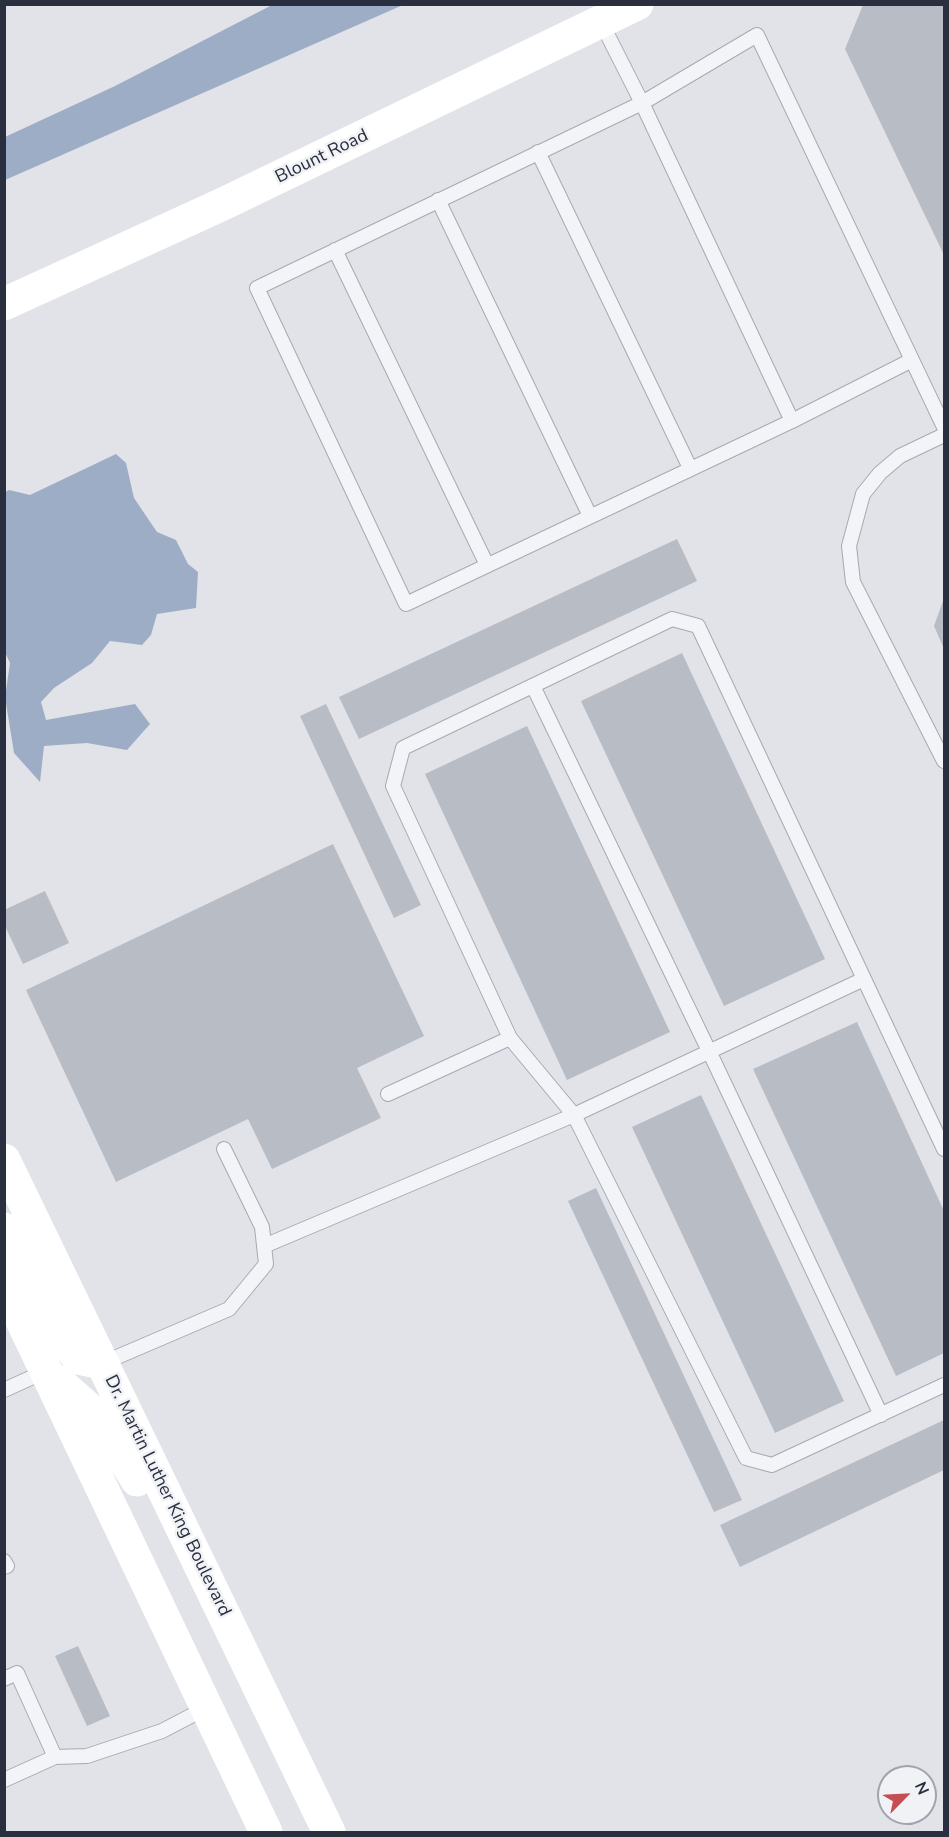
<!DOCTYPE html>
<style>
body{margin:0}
#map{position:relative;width:949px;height:1837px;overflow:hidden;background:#e1e3e9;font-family:"Nunito Sans",sans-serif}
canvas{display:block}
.frame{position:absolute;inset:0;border:6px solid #2a2f3f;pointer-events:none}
.north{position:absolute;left:877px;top:1765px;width:60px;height:60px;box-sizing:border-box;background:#f0f2f6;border:2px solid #a1a4ad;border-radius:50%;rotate:66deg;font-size:16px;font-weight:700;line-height:24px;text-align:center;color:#2a2f3f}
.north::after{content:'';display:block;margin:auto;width:21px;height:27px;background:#c64d52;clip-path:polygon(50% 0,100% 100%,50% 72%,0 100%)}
</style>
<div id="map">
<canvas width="949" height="1837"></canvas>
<div class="frame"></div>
<div class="north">N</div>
</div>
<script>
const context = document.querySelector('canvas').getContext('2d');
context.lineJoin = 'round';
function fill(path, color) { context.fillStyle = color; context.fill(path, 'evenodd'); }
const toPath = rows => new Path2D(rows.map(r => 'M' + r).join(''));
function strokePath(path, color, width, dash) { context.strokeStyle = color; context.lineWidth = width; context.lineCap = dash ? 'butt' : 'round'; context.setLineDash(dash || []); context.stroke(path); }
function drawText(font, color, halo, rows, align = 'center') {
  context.font = font + ' "Nunito Sans",sans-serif'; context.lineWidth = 5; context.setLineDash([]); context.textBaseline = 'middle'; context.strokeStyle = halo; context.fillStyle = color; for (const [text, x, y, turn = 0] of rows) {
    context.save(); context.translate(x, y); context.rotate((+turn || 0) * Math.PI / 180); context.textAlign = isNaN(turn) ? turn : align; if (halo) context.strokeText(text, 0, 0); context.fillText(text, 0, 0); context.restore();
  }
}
const water = toPath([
 [274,4,403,5,5,180,5,137,115,86],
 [116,454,126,463,134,498,157,532,176,540,188,564,198,572,196,608,157,614,151,635,142,645,110,641,92,663,54,688,41,702,46,720,135,704,150,724,127,750,87,743,44,746,40,782,14,753,5,697,10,663,4,650,5,492,9,490,30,495]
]);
const building = toPath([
 [863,5,944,5,944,255,845,49],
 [677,539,697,581,359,739,339,697],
 [944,598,944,649,934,626],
 [682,653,825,959,724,1006,581,701],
 [326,704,421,905,394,918,300,716],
 [527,726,670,1032,567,1080,425,774],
 [333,844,424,1036,357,1068,381,1118,272,1169,248,1119,116,1182,26,990],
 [45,891,69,943,23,964,4,924,4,910],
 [857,1022,944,1211,944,1353,896,1376,753,1069],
 [701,1095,844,1401,775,1433,632,1127],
 [596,1188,742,1500,714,1512,568,1201],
 [944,1420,944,1470,740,1567,720,1525],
 [78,1646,110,1716,87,1726,55,1656]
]);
const lane = toPath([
 [601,22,642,103,792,421,406,604,257,288,642,103,757,35,944,427],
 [538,152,690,468],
 [438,200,590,516],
 [335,250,487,565],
 [792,421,912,360],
 [944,435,900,456,880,473,863,494,849,546,853,582,944,761],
 [533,686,709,1051,881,1415],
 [388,1094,510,1038],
 [944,1149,698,626,672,619,403,748,393,786,510,1038,574,1115,746,1458,772,1465,944,1385],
 [264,1246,574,1115,864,979],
 [103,1363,229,1309,266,1264,262,1227,224,1149],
 [4,1390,46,1371],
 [4,1561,7,1566,4,1567],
 [4,1679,17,1673,55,1757],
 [4,1780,55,1757,87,1756,162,1731,206,1708]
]);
const secondary = toPath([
 [4,304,223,204,637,4],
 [4,1160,329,1832],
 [4,1229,39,1302,78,1358,103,1363],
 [4,1283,266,1832],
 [57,1381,98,1417,137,1480]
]);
const streetNames = [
 ["Blount Road",322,157,-26],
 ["Dr. Martin Luther King Boulevard",167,1496,64]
];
fill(water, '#9eadc6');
fill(building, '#b8bcc5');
strokePath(lane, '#a6a9b3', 16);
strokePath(lane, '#f3f4f7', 14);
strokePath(secondary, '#fff', 33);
drawText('18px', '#2a2f3f', '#f0f2f6', streetNames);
</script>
